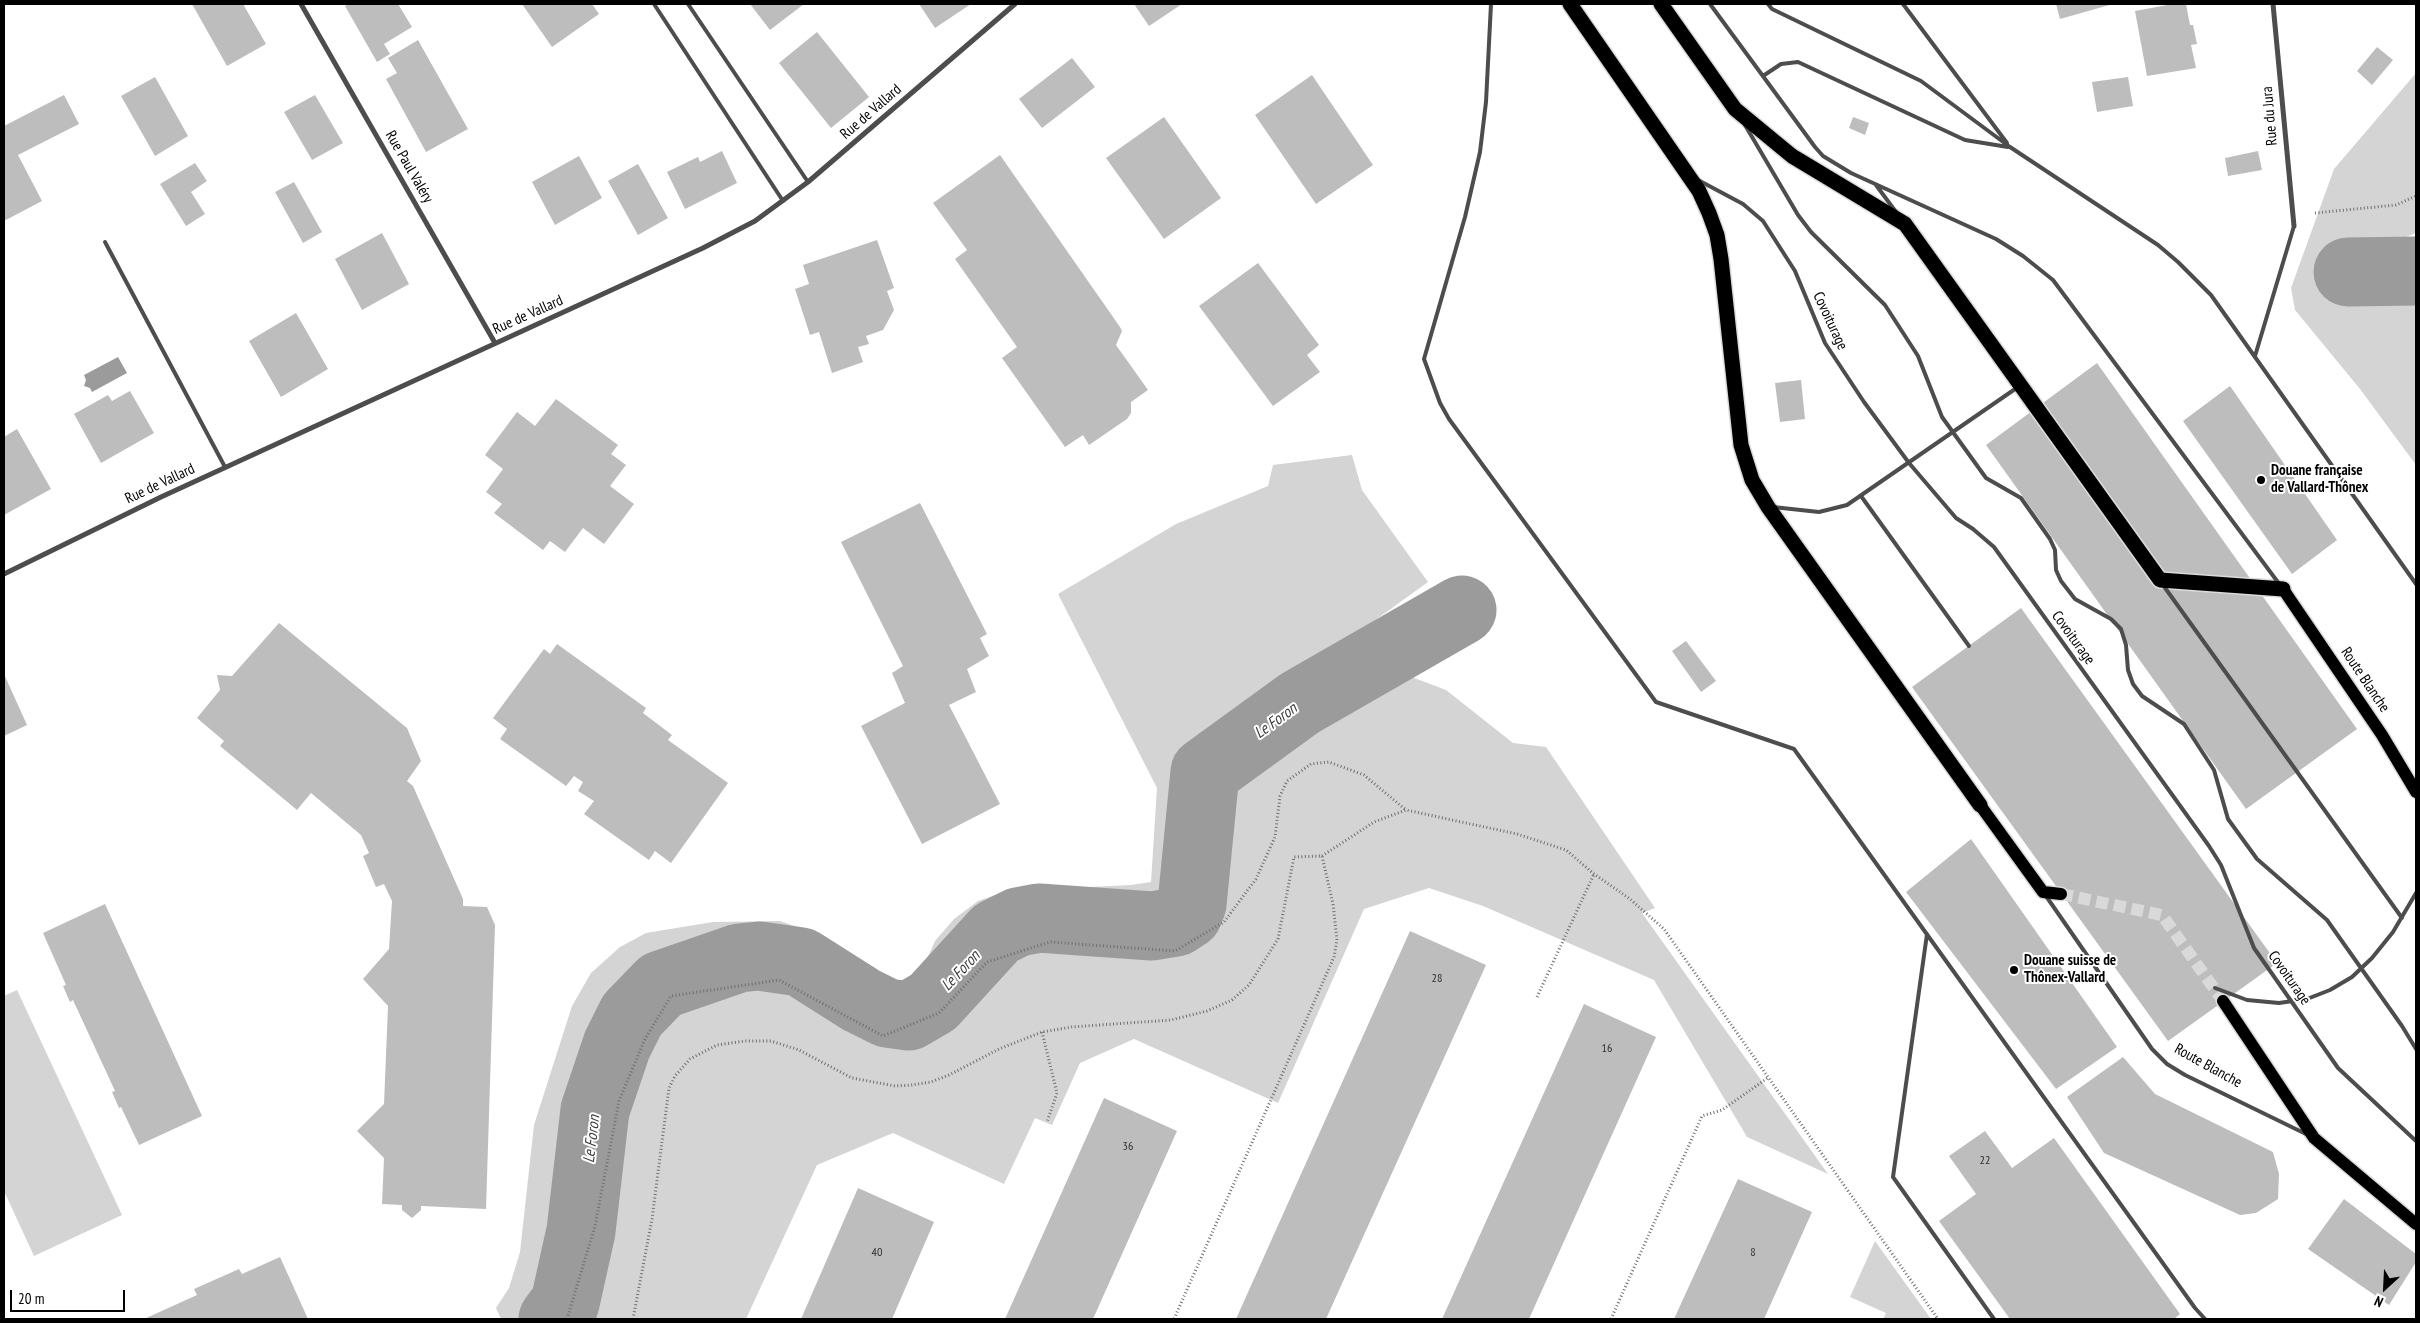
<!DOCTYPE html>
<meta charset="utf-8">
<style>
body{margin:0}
#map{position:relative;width:2420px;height:1323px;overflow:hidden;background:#fff;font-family:"PT Sans Narrow",sans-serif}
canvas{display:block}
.frame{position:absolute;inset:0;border:5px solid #000;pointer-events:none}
.north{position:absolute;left:2360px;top:1263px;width:50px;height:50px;-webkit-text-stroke:4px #fff;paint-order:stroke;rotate:205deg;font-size:14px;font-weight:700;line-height:20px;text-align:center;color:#000}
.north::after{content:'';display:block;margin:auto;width:18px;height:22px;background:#000;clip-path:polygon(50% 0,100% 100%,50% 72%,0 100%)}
.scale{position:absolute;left:10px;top:1290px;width:115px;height:22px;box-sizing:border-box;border:2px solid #000;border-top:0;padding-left:6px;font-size:15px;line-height:18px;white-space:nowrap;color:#000;-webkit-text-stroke:4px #fff;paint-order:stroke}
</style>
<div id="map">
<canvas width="2420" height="1323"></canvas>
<div class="frame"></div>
<div class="north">N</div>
<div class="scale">20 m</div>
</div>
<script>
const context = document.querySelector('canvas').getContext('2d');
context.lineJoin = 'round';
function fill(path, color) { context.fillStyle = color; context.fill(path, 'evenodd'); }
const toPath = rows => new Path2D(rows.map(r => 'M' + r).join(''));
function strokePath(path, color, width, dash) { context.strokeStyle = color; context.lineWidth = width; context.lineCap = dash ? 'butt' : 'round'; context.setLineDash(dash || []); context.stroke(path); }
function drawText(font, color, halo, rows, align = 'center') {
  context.font = font + ' "PT Sans Narrow",sans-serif'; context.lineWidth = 4; context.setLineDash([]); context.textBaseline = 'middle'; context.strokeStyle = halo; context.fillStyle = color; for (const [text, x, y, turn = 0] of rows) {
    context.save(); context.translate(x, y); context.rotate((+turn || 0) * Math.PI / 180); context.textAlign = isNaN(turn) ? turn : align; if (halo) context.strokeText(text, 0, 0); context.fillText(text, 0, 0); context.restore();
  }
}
const green = toPath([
 [2416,73,2416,233,2342,262,2340,296,2360,286,2403,288,2416,244,2416,465,2360,389,2295,310,2291,288,2334,169],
 [1352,455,1362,490,1428,582,1198,748,1192,757,1177,897,1173,904,1167,907,1038,908,999,912,969,928,943,954,926,985,909,1001,897,1004,864,993,836,966,808,952,783,947,746,945,717,950,661,971,630,994,619,1010,594,1061,575,1113,552,1286,546,1298,523,1319,501,1319,496,1308,509,1288,520,1252,534,1125,572,1006,591,973,620,947,646,933,713,922,780,921,803,929,872,977,901,988,912,984,921,972,935,941,954,919,978,901,1006,891,1131,885,1151,882,1157,788,1058,594,1176,524,1268,486,1273,465],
 [1393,670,1446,690,1513,743,1546,747,1655,908,1642,913,1828,1174,1747,1137,1654,980,1483,906,1429,888,1364,909,1278,1103,1134,1039,1080,1063,1052,1125,1035,1118,1004,1184,893,1133,817,1165,746,1319,575,1319,597,1166,625,1054,649,1021,667,1004,680,996,716,983,751,972,766,971,791,976,870,1018,913,1030,929,1026,947,1013,1009,943,1025,932,1044,929,1059,930,1145,944,1171,939,1189,932,1202,923,1212,899,1218,779,1375,675],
 [17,990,122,1215,34,1256,4,1191,4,996],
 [1875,1241,1931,1319,1883,1319,1886,1313,1850,1297]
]);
const water = toPath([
 [118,357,127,373,92,392,90,388,84,386,86,380,84,375]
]);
const river = toPath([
 [2348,272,2416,271],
 [553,1319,565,1303,581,1231,595,1110,617,1045,632,1015,661,985,739,958,759,956,801,962,861,1000,887,1013,909,1016,933,1002,996,933,1018,922,1039,918,1152,926,1176,922,1188,914,1192,904,1205,772,1300,703,1462,610]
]);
const building = toPath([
 [192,4,243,4,266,44,227,66],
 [349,4,398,4,412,27,384,44,390,54,377,62,345,6],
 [522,4,592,4,599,14,552,47],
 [750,4,804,4,770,30],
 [919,4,971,4,935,28],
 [1134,4,1182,4,1149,26],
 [2056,4,2113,4,2060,19],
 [2173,4,2186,4,2190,25,2193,25,2197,44,2191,45,2196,68,2147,76,2135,11],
 [817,32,869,97,831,128,779,63],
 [418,40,468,129,426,152,386,79,397,73,388,58],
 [2377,47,2393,60,2372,85,2357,71],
 [1072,58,1095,87,1042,128,1019,99],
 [1312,75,1373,165,1316,204,1255,115],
 [155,77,188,136,155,156,121,96],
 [2128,77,2133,106,2097,112,2092,82],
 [64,95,79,124,18,155,42,201,4,221,4,126],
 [315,95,343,143,312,160,284,112],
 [1164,117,1221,198,1164,239,1106,158],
 [1853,117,1869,123,1865,135,1849,128],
 [722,151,737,183,685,209,667,172,698,157,700,162],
 [2258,151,2262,170,2228,176,2225,158],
 [1000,155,1120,327,1122,331,1116,345,1148,390,1131,402,1131,413,1127,419,1089,445,1083,435,1065,447,1002,358,1017,347,955,259,967,250,933,203],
 [579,156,602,198,555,225,532,182],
 [195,163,207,181,191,192,205,214,186,226,160,184],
 [638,164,668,218,638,235,608,181],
 [294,182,322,232,303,243,275,192],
 [382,233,409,284,362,310,335,259],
 [877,240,894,288,887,291,894,310,883,330,866,336,869,344,858,347,863,362,832,373,819,332,810,335,795,289,809,284,803,265],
 [1258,263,1319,345,1307,355,1320,372,1273,406,1199,306],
 [296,313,328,369,281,397,249,341],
 [2097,363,2357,729,2246,809,1986,445],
 [1801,380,1805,419,1780,422,1775,383],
 [2230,386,2337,540,2292,574,2183,421],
 [130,391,154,433,101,463,74,414,108,395,112,401],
 [556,399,618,445,611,454,626,465,610,486,634,504,604,544,583,528,565,552,550,541,543,550,494,513,502,504,486,492,503,469,485,455,517,412,535,426],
 [17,429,51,489,4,515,4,437],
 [920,503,987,634,980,638,989,656,967,669,976,692,949,705,1000,804,922,844,861,726,905,703,892,673,903,666,841,542],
 [2021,608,2277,963,2168,1041,1912,687],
 [279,623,407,728,421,761,407,781,413,786,463,899,463,906,487,907,495,925,486,1209,421,1206,421,1210,412,1218,402,1210,402,1205,382,1204,384,1158,357,1131,384,1104,388,1006,363,979,389,949,392,901,384,884,376,887,363,856,369,853,361,835,311,793,297,810,220,746,224,741,197,718,220,690,217,675,232,676],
 [1686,641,1716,681,1701,692,1672,651],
 [557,644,646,708,643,713,672,735,668,740,728,783,671,863,655,851,649,860,584,814,594,801,578,791,583,782,574,776,566,786,500,739,507,729,493,718,544,649,550,654],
 [4,674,27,725,4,736],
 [1971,839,2117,1047,2056,1089,1906,892],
 [105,904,202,1116,139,1145,121,1107,119,1108,112,1092,115,1091,73,1000,70,1002,63,986,66,985,43,933],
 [1410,931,1486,965,1326,1319,1236,1319],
 [1584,1004,1656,1037,1529,1319,1442,1319],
 [2123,1057,2155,1094,2273,1152,2279,1174,2278,1199,2256,1213,2240,1215,2104,1153,2067,1097],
 [1104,1098,1177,1131,1093,1319,1005,1319],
 [1985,1131,2012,1168,2054,1138,2180,1314,2174,1319,2010,1319,1939,1221,1976,1194,1949,1156],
 [1738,1179,1812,1212,1764,1319,1674,1319],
 [858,1188,934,1222,892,1319,801,1319],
 [2344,1199,2416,1254,2416,1262,2389,1305,2308,1249],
 [280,1257,308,1319,144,1319,197,1295,194,1289,239,1269,242,1274]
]);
const primaryTunnel = toPath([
 [2061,894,2162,915,2223,1001]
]);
const path = toPath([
 [2315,213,2396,205,2416,196],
 [1322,856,1374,822,1406,810,1517,834,1566,850,1594,874,1630,899,1664,929,1938,1319],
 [1537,997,1594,874],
 [1042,1032,1057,1093,1047,1122],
 [567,1319,595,1226,619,1101,645,1039,671,996,779,980,883,1036,939,1013,987,962,1050,942,1175,951,1224,922,1256,879,1275,837,1280,796,1287,781,1311,764,1329,762,1364,775,1406,810],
 [633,1319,652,1219,669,1088,675,1076,690,1059,717,1045,745,1041,771,1041,799,1050,852,1078,895,1086,912,1085,931,1082,949,1075,999,1049,1042,1032,1072,1027,1171,1020,1207,1011,1232,1000,1249,985,1278,939,1294,857,1322,856,1333,904,1337,940,1334,957,1174,1319],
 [1611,1319,1702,1116,1722,1110,1769,1077]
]);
const service = toPath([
 [654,4,783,201],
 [688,4,808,182],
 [1491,4,1486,102,1480,152,1465,217,1424,359,1440,403,1449,419,1656,702,1794,749,2195,1308,2205,1319],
 [1710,4,1815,147,1823,156,1851,173,1996,239,2023,256,2053,280,2280,585],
 [1768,4,1772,9,1921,81,2010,147,2158,245,2178,262,2211,295,2416,584],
 [1903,4,2007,143],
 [1763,76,1781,64,1798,62,1965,140,2008,147],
 [1745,125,1798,215,1811,232,1885,305,1918,356,1942,417,1986,478,2021,498,2050,539,2055,550,2056,570,2061,581,2075,599,2111,619,2121,629,2126,645,2128,670,2133,684,2142,696,2184,724,2214,770,2228,819,2257,859,2327,920,2402,1026,2416,1049],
 [1698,180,1743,204,1763,221,1795,271,1825,343,1864,402,1909,463,1956,518,1973,529,1994,547,2209,846,2221,865,2254,948,2338,1068,2416,1141],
 [1876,185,1896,212],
 [105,242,225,467],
 [2255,356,2294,226],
 [1861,496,1969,646],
 [1773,507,1819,512,1847,505,2018,387],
 [2163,585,2402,918],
 [2046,896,2152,1049,2167,1064,2185,1075,2308,1135],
 [1927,934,1893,1177,1994,1319],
 [2215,988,2247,1000,2279,1003,2307,999,2330,990,2352,977,2372,958,2393,932,2416,893]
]);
const minor = toPath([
 [301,4,495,343],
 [2273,4,2294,226],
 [4,574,161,497,703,248,755,221,808,182,1015,4]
]);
const primary = toPath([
 [2283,589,2382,735,2416,792],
 [1980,805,2043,892,2061,894],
 [2223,1001,2314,1138,2416,1224]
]);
const motorway = toPath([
 [1570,4,1699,191,1709,213,1717,235,1721,259,1741,445,1752,480,1768,507,1980,805],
 [1661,4,1735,109,1792,156,1905,224,2160,580,2283,589]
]);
const markers = [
 [2261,480,5,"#000"],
 [2014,970,5,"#000"]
];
const numberNames = [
 ["28",1437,979],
 ["16",1607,1049],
 ["36",1128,1147],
 ["22",1985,1161],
 ["40",877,1253],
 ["8",1753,1253]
];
const streetNames = [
 ["Rue de Vallard",871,112,-41],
 ["Rue du Jura",2270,116,-95],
 ["Rue Paul Valéry",409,167,60],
 ["Rue de Vallard",528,315,-24],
 ["Covoiturage",1830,321,65],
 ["Rue de Vallard",160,484,-25],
 ["Covoiturage",2073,638,54],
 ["Route Blanche",2365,680,56],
 ["Covoiturage",2289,978,55],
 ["Route Blanche",2208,1066,29]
];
const poiNames = [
 ["Douane française",2271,471],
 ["de Vallard-Thônex",2271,488],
 ["Douane suisse de",2024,961],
 ["Thônex-Vallard",2024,978]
];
const waterNames = [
 ["Le Foron",1276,721,-36],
 ["Le Foron",961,971,-47],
 ["Le Foron",592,1139,-83]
];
fill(green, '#d4d4d4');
fill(water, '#9b9b9b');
strokePath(river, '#9b9b9b', 69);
fill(building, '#bdbdbd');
strokePath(primaryTunnel, '#d9d9d9', 12, [12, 6]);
strokePath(primary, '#dbdbdb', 15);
strokePath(motorway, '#dbdbdb', 18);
strokePath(path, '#6f6f6f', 3, [1, 2.5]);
strokePath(service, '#4d4d4d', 4);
strokePath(minor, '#4d4d4d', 5);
strokePath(primary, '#000', 12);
strokePath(motorway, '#000', 15);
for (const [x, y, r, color] of markers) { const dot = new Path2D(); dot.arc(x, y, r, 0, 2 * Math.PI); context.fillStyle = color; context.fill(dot); strokePath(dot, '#fff', 2); }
drawText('12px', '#2f2f2f', null, numberNames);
drawText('15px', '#000', '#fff', streetNames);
drawText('bold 15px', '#000', '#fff', poiNames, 'left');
drawText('italic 16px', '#3c3c3c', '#fff', waterNames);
</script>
